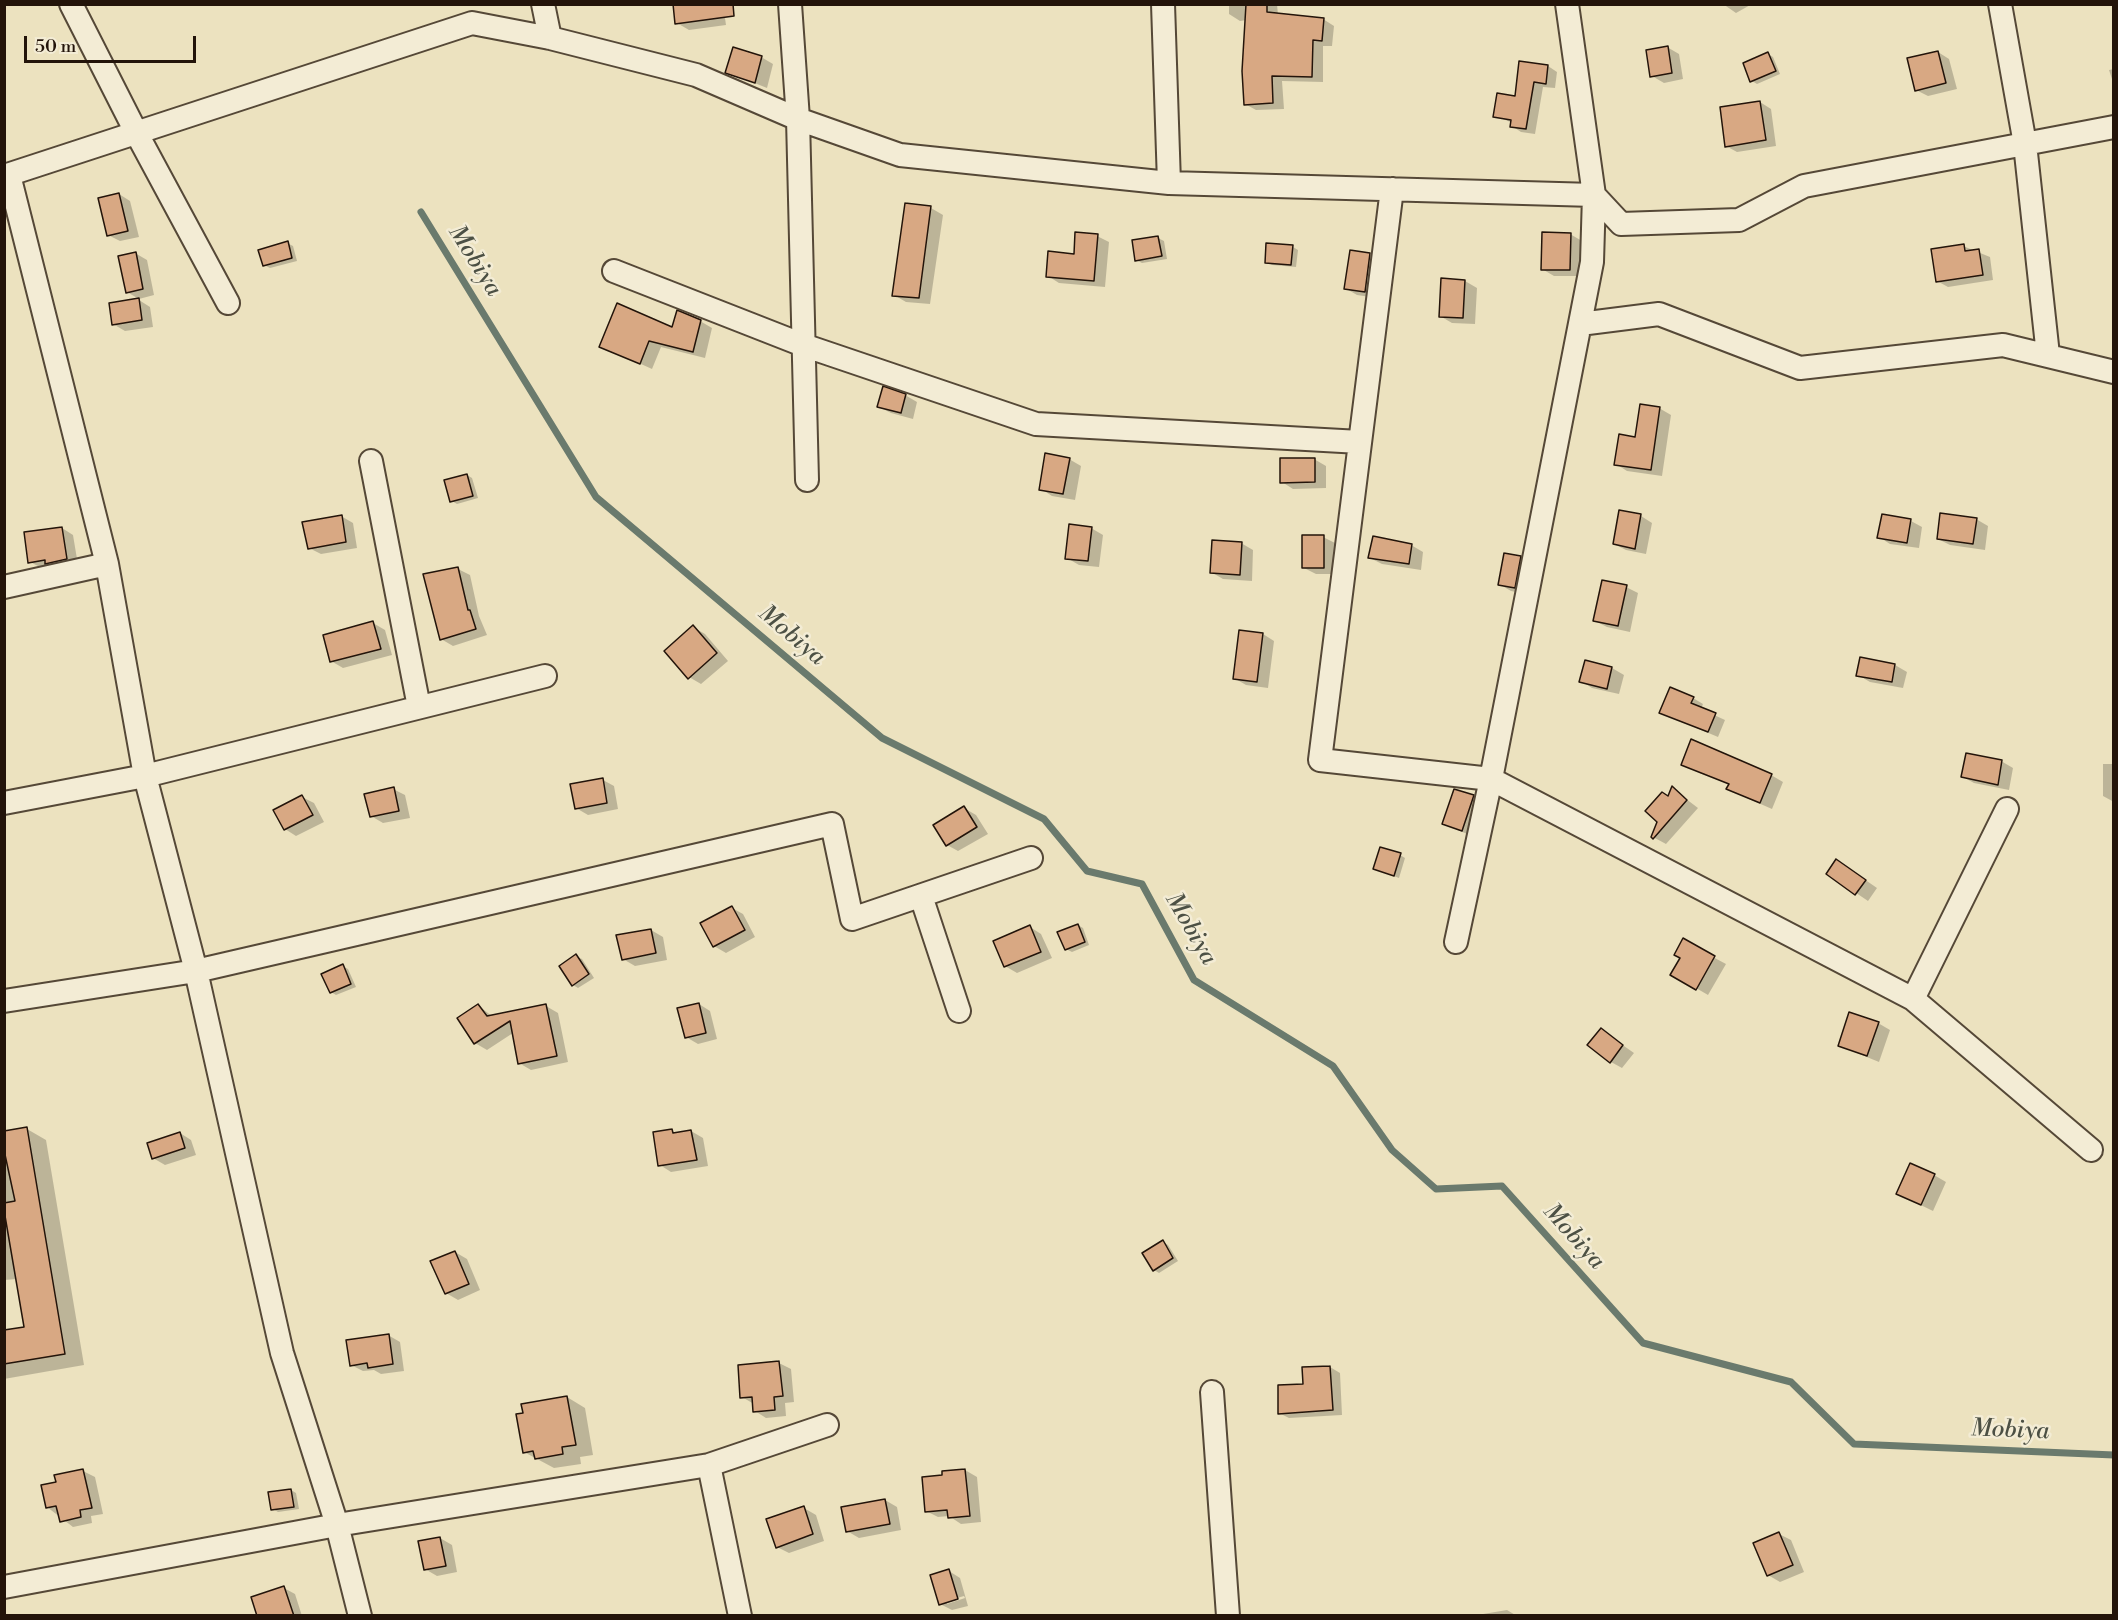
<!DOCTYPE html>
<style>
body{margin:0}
#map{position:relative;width:2118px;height:1620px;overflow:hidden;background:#ece2bf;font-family:"Libre Bodoni",serif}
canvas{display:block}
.frame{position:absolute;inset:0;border:6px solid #23140a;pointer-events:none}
.scale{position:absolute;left:24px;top:36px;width:172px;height:27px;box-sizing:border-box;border:3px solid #23140a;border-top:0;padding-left:8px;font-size:18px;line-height:21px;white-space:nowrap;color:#23140a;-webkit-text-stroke:4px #f3ecd5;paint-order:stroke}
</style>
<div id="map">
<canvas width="2118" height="1620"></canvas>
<div class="frame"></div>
<div class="scale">50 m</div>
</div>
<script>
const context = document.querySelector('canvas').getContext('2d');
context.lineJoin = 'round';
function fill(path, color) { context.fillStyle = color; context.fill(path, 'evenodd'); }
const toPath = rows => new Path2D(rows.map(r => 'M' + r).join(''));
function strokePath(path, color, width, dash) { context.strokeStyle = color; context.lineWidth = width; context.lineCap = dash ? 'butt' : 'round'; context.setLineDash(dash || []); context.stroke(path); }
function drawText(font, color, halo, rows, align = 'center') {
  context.font = font + ' "Libre Bodoni",serif'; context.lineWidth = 5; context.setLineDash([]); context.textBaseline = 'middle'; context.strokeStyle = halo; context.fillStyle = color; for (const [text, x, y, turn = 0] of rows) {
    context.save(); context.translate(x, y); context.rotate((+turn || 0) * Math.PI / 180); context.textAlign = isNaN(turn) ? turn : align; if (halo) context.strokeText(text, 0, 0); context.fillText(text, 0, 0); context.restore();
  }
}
const shadow = toPath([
 [723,4,726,25,689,30,677,23],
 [1229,4,1277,4,1278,15,1323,19,1334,26,1332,46,1323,46,1323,82,1282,81,1284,109,1256,110,1245,104,1247,20,1240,21,1229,14],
 [1723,4,1752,4,1736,13],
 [1667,47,1679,54,1683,79,1664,83,1652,76],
 [1938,52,1949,59,1957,89,1928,96,1916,90],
 [1768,54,1773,57,1780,74,1757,84,1752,81],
 [761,57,773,64,767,88,727,72],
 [1520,62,1548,66,1557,72,1555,88,1543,87,1535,134,1521,132,1512,126,1513,123,1495,116,1516,98],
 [2114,69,2114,85,2109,70],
 [1760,102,1771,109,1776,146,1737,152,1726,146],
 [119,194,130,201,139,237,120,241,108,235],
 [906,205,931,208,943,215,930,304,906,302,894,295],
 [1570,234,1582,241,1582,276,1554,276,1542,269],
 [1097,236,1109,242,1105,287,1059,283,1048,276],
 [1158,238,1164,241,1167,259,1142,263,1136,260],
 [287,243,293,246,297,261,270,268,264,265],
 [1963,246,1990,257,1993,280,1948,287,1937,281],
 [1293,247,1298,250,1296,267,1272,265,1266,262],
 [135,253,147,260,154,295,139,299,127,292],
 [1370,255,1382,261,1377,298,1357,295,1345,288],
 [1443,280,1465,281,1477,288,1475,324,1452,323,1440,316],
 [139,300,150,307,153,327,125,331,113,324],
 [700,321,712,328,705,358,661,347,652,369,601,346],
 [905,395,917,402,913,419,891,413,879,407],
 [1659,408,1671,415,1662,476,1627,471,1616,464],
 [1069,459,1081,466,1075,500,1052,496,1041,489],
 [1314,459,1326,466,1326,488,1293,489,1282,482],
 [467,475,472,478,478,498,457,504,452,501],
 [1621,512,1641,516,1652,523,1646,554,1626,550,1614,544],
 [341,516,353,523,357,548,321,554,309,548],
 [1976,519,1988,526,1985,550,1950,545,1938,539],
 [1911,521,1922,527,1919,548,1890,544,1879,537],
 [62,528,73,535,78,565,42,568,30,562],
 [1091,528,1103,535,1099,567,1079,565,1067,558],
 [1323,537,1335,543,1335,574,1316,574,1304,568],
 [1241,543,1253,550,1252,581,1223,579,1211,572],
 [1411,545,1423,552,1421,570,1382,564,1370,558],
 [1520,558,1532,564,1526,594,1511,591,1499,584],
 [458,569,470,575,479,616,487,635,453,646,441,639],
 [1626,587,1638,593,1630,632,1607,627,1595,621],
 [373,623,385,630,392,655,343,668,331,661],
 [693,627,705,634,728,661,701,684,689,677],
 [1263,634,1274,641,1268,688,1246,685,1234,678],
 [1861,659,1895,665,1907,672,1903,688,1870,682,1858,675],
 [1586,662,1612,668,1624,675,1619,694,1592,688,1581,681],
 [1693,698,1703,704,1701,709,1725,720,1718,737,1661,713],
 [2001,761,2013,768,2009,790,1974,783,1963,777],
 [1683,764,1771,775,1783,782,1772,809,1740,795,1728,789,1730,785],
 [2103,764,2114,764,2114,802,2103,796],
 [603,780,614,786,618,809,588,815,576,808],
 [393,789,405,795,410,818,383,823,371,816],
 [1673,789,1698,808,1666,844,1653,837],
 [302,797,314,803,324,822,296,836,285,829],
 [1473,797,1485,803,1474,837,1444,824],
 [964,808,976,815,988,834,958,851,947,845],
 [1400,855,1405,858,1399,878,1375,869],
 [1848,868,1877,888,1868,901,1828,874],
 [732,908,743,914,755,937,726,953,714,946],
 [1078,925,1083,928,1089,945,1072,952,1066,949],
 [1030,927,1041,934,1052,958,1017,973,1005,966],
 [651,930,663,937,667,960,635,966,623,959],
 [1683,941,1726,964,1708,995,1672,974,1682,957],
 [576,956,582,959,594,978,578,988,573,985],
 [342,966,348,969,356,987,336,995,331,992],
 [699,1004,710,1011,717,1039,698,1044,686,1037],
 [479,1006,493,1017,546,1006,558,1013,568,1062,531,1070,519,1063,513,1033,487,1050,475,1043,459,1018],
 [1878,1023,1890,1030,1879,1062,1840,1046],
 [1601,1030,1634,1053,1622,1068,1611,1062],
 [27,1129,46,1140,84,1365,4,1379,4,1331,25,1328,17,1279,4,1280,4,1132],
 [691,1131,703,1138,708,1166,671,1172,660,1165,654,1134],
 [180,1133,191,1140,196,1155,165,1165,153,1158],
 [1934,1175,1946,1182,1933,1211,1898,1194],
 [1163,1242,1168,1245,1178,1261,1159,1273,1154,1270],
 [455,1252,467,1259,480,1290,458,1300,446,1293],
 [388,1335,400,1342,404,1371,381,1374,374,1370,363,1371,351,1365],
 [779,1363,791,1369,794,1402,785,1403,786,1416,766,1418,755,1411,754,1404,742,1397],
 [1330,1367,1340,1373,1342,1415,1289,1418,1279,1413,1304,1385],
 [567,1397,585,1408,593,1455,580,1457,581,1464,554,1468,524,1452],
 [965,1470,977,1477,981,1522,961,1524,949,1516,938,1517,926,1511,944,1477],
 [83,1471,95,1477,103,1514,91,1516,92,1523,73,1527,47,1507,58,1483],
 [291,1490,296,1493,299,1509,278,1512,273,1509],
 [885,1500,897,1507,901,1530,859,1538,847,1531],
 [804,1508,816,1515,824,1541,789,1553,777,1547],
 [1779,1534,1791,1540,1804,1572,1780,1582,1768,1575],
 [440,1538,452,1545,457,1572,437,1576,425,1569],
 [949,1571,960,1578,968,1606,952,1610,940,1604],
 [964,1596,965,1598,947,1604,947,1601],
 [284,1588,295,1594,302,1616,259,1616],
 [1507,1610,1517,1616,1477,1616,1477,1615]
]);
const stream = toPath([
 [421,212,596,497,882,738,1044,819,1087,871,1142,884,1194,980,1333,1066,1392,1150,1436,1189,1502,1186,1643,1343,1791,1382,1854,1444,2114,1455]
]);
const building = toPath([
 [673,4,733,4,734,16,675,24,673,4],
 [1246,4,1267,4,1267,12,1324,18,1322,41,1313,40,1312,77,1272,76,1273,103,1244,105,1242,71,1246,4],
 [1668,46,1672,73,1650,77,1646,50,1668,46],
 [733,47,762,56,755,83,725,73,733,47],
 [1938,51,1946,83,1915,91,1907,58,1938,51],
 [1768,52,1776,71,1750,82,1743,63,1768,52],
 [1519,61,1548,65,1546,84,1534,82,1526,129,1510,127,1511,120,1493,117,1497,93,1515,96,1519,61],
 [1760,101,1766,140,1725,147,1720,107,1760,101],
 [119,193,128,231,107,236,98,198,119,193],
 [905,203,931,206,919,298,892,296,905,203],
 [1075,232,1098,234,1094,281,1046,277,1048,251,1074,254,1075,232],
 [1542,232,1571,233,1570,270,1541,270,1542,232],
 [1158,236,1162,256,1135,261,1132,240,1158,236],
 [288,241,292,258,263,266,258,250,288,241],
 [1266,243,1293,245,1291,265,1265,263,1266,243],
 [1964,244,1965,251,1979,249,1983,275,1936,282,1931,249,1964,244],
 [1350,250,1370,253,1365,292,1344,289,1350,250],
 [136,252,143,289,126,293,118,256,136,252],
 [1441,278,1465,280,1463,318,1439,317,1441,278],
 [139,298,142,320,112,325,109,303,139,298],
 [617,303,672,327,677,310,701,320,693,352,649,341,640,364,599,347,617,303],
 [883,386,906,394,901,413,877,407,883,386],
 [1640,404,1660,407,1651,470,1614,465,1619,434,1635,437,1640,404],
 [1045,453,1070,458,1063,494,1039,490,1045,453],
 [1280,458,1315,458,1315,482,1280,483,1280,458],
 [467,474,473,496,450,502,444,480,467,474],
 [1619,510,1641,514,1635,549,1613,544,1619,510],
 [1940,513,1977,518,1973,544,1937,539,1940,513],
 [1882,514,1911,519,1907,543,1877,538,1882,514],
 [342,515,346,542,308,549,302,522,342,515],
 [1069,524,1092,527,1088,561,1065,559,1069,524],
 [62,527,67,559,45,564,45,560,28,563,24,532,62,527],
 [1302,535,1324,535,1324,568,1302,568,1302,535],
 [1373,536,1412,544,1409,564,1368,558,1373,536],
 [1212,540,1242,542,1240,575,1210,573,1212,540],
 [1504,553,1521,556,1515,588,1498,585,1504,553],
 [458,567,468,610,470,610,476,629,440,640,423,574,458,567],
 [1602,580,1627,585,1618,626,1593,621,1602,580],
 [373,621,381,649,330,662,323,635,373,621],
 [693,625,717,653,688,679,664,651,693,625],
 [1239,630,1263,633,1257,682,1233,679,1239,630],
 [1860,657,1895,664,1892,682,1856,676,1860,657],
 [1585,660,1612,667,1607,689,1579,682,1585,660],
 [1670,687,1694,697,1691,703,1716,713,1708,732,1659,713,1670,687],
 [1691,739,1772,774,1760,803,1726,789,1729,784,1681,765,1691,739],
 [1966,753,2002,760,1998,785,1961,777,1966,753],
 [603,778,607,803,575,809,570,784,603,778],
 [1672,786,1687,800,1653,839,1651,837,1657,822,1645,811,1662,792,1668,796,1672,786],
 [394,787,399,811,370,817,364,794,394,787],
 [1454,789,1474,795,1462,831,1442,824,1454,789],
 [302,795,313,815,284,830,273,810,302,795],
 [964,806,977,827,946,846,933,825,964,806],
 [1380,847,1401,853,1394,876,1373,869,1380,847],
 [1836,859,1866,880,1855,895,1826,874,1836,859],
 [732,906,745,930,713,947,700,923,732,906],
 [1078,924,1085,942,1065,950,1057,932,1078,924],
 [1030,925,1041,952,1004,967,993,941,1030,925],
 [651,929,656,953,622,960,616,935,651,929],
 [1683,938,1715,956,1696,990,1670,975,1680,958,1674,955,1683,938],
 [576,954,589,974,572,986,559,966,576,954],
 [343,964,351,984,330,993,321,974,343,964],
 [699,1003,706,1033,685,1038,677,1008,699,1003],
 [478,1004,487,1016,546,1004,557,1056,518,1064,510,1021,474,1044,457,1018,478,1004],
 [1849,1012,1879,1022,1867,1056,1838,1046,1849,1012],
 [1601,1028,1623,1045,1610,1063,1587,1045,1601,1028],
 [27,1127,65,1354,4,1364,4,1330,24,1327,4,1210,4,1203,15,1201,4,1150,4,1131,27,1127],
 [672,1129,673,1133,691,1130,697,1160,658,1166,653,1132,672,1129],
 [180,1132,185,1148,152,1159,147,1143,180,1132],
 [1910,1163,1935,1174,1921,1205,1896,1194,1910,1163],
 [1163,1240,1173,1258,1153,1271,1142,1253,1163,1240],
 [455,1251,469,1284,445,1294,430,1261,455,1251],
 [389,1334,393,1364,368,1368,367,1363,350,1366,346,1340,389,1334],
 [779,1361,783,1396,774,1397,775,1410,753,1412,752,1397,740,1398,738,1365,779,1361],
 [1330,1366,1333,1410,1278,1414,1278,1385,1303,1384,1302,1367,1330,1366],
 [567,1396,576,1445,562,1447,563,1454,535,1459,533,1451,523,1453,516,1414,523,1413,521,1404,567,1396],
 [83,1469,92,1508,80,1510,81,1517,60,1522,56,1506,46,1508,41,1485,56,1482,54,1475,83,1469],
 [965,1469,970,1516,948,1518,947,1510,925,1512,922,1477,942,1475,942,1471,965,1469],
 [291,1489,294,1507,271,1510,268,1492,291,1489],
 [885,1499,890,1524,846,1532,841,1507,885,1499],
 [804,1506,813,1534,776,1548,766,1519,804,1506],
 [1779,1532,1793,1565,1767,1576,1753,1543,1779,1532],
 [440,1537,446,1566,424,1570,418,1541,440,1537],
 [949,1569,958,1599,939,1605,930,1575,949,1569],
 [284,1586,294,1616,257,1616,251,1597,284,1586]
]);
const street = toPath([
 [71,4,137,134,228,303],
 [543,4,550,38],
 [790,4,798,119,807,480],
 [1163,4,1169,183],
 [2000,4,2025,144,2048,355],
 [9,175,107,564,145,776,196,971,282,1353,337,1525,360,1616],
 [4,176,472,23,550,38,696,75,798,119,900,155,1169,183,1594,195,1621,224,1739,220,1804,186,2114,127],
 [1392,189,1320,760,1491,779,1913,999,2091,1150],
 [614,271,803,345,1036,424,1360,442],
 [1580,324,1659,314,1800,368,2003,345,2114,372],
 [371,461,419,707],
 [4,587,107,564],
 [4,803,145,776,545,676],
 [921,896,959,1011],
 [1456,942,1491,779,1592,262,1594,195,1567,4],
 [1913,999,2007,809],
 [4,1001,196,971,832,824,852,919,1031,858],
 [1212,1392,1228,1616],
 [709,1465,740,1616],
 [4,1587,337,1525,709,1465,827,1425]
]);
const waterNames = [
 ["Mobiya",474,261,58],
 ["Mobiya",791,636,40],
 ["Mobiya",1190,929,60],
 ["Mobiya",1573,1237,48],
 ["Mobiya",2010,1431,2]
];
fill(shadow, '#0003');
strokePath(stream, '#6a7a6d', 7);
fill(building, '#d8a883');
strokePath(building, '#23140a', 1.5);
strokePath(street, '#554837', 26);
strokePath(street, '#f3ecd5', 22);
drawText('italic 24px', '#4c5044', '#f3ecd5', waterNames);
</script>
